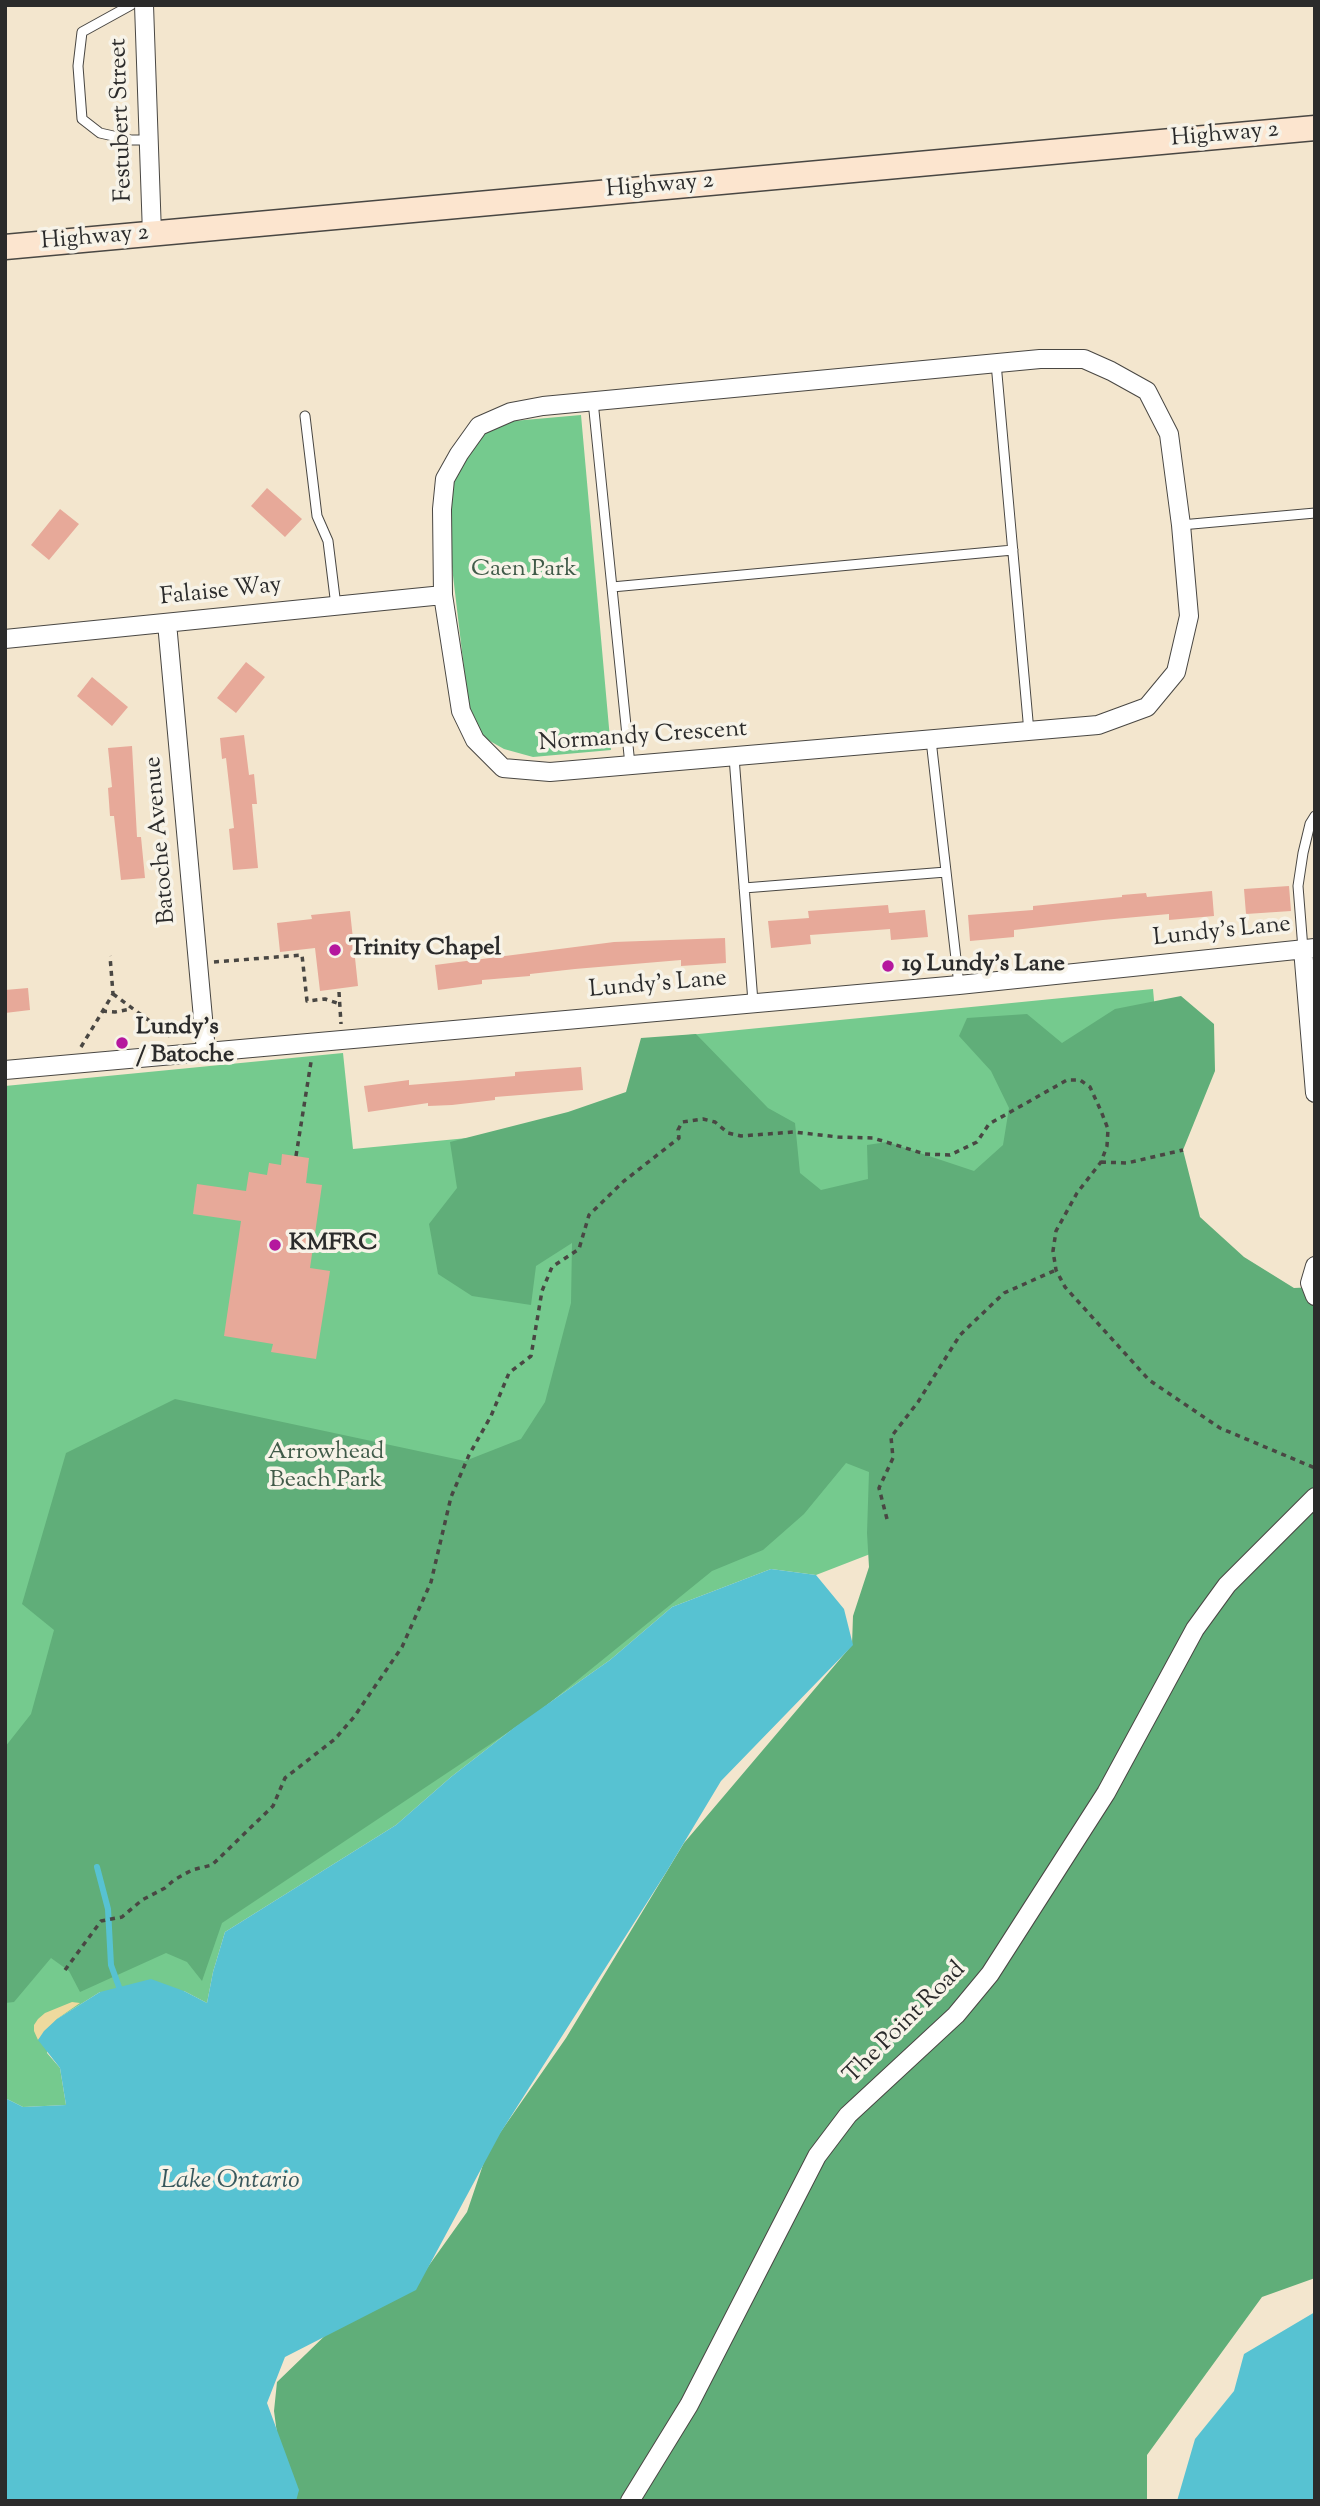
<!DOCTYPE html>
<style>
body{margin:0}
#map{position:relative;width:1320px;height:2506px;overflow:hidden;background:#f3e6ce;font-family:"Sorts Mill Goudy",serif}
canvas{display:block}
.frame{position:absolute;inset:0;border:7px solid #2b2b2b;pointer-events:none}
</style>
<div id="map">
<canvas width="1320" height="2506"></canvas>
<div class="frame"></div>
</div>
<script>
const context = document.querySelector('canvas').getContext('2d');
context.lineJoin = 'round';
function fill(path, color) { context.fillStyle = color; context.fill(path, 'evenodd'); }
const toPath = rows => new Path2D(rows.map(r => 'M' + r).join(''));
function strokePath(path, color, width, dash) { context.strokeStyle = color; context.lineWidth = width; context.lineCap = dash ? 'butt' : 'round'; context.setLineDash(dash || []); context.stroke(path); }
function drawText(font, color, halo, rows, align = 'center') {
  context.font = font + ' "Sorts Mill Goudy",serif'; context.lineWidth = 7; context.setLineDash([]); context.textBaseline = 'middle'; context.strokeStyle = halo; context.fillStyle = color; for (const [text, x, y, turn = 0] of rows) {
    context.save(); context.translate(x, y); context.rotate((+turn || 0) * Math.PI / 180); context.textAlign = isNaN(turn) ? turn : align; if (halo) context.strokeText(text, 0, 0); context.fillText(text, 0, 0); context.restore();
  }
}
const green = toPath([
 [581,415,611,750,533,757,504,749,481,736,469,711,452,567,451,483,476,435,502,422],
 [1153,989,1184,1337,1038,1489,816,1575,771,1569,672,1607,610,1660,515,1727,451,1777,396,1825,225,1932,213,1972,207,2003,184,1991,100,1992,57,2019,47,2053,60,2068,66,2105,23,2107,5,2098,5,1086,343,1053,353,1149,665,1119,658,1038]
]);
const forest = toPath([
 [1181,996,1214,1024,1215,1071,1183,1150,1200,1217,1244,1257,1294,1288,1315,1287,1315,2278,1262,2297,1147,2455,1147,2501,279,2501,283,2479,274,2411,277,2382,335,2326,415,2285,467,2212,488,2150,566,2038,684,1843,852,1645,853,1616,869,1567,867,1533,869,1472,846,1463,804,1514,763,1550,712,1571,537,1713,222,1923,202,1981,187,1962,166,1953,80,1992,69,1971,51,1958,14,2002,5,2003,5,1747,31,1714,54,1630,22,1604,66,1453,175,1399,465,1461,521,1439,545,1402,571,1303,572,1243,536,1266,531,1305,472,1296,438,1274,429,1224,457,1188,450,1142,568,1112,626,1092,641,1038,696,1034,768,1108,795,1123,800,1173,821,1190,868,1179,867,1145,887,1142,974,1171,1003,1145,1009,1108,991,1071,959,1036,967,1018,1027,1014,1062,1043,1115,1009]
]);
const sand = toPath([
 [72,2002,80,2003,57,2019,38,2040,34,2031,34,2025,38,2019,45,2013]
]);
const water = toPath([
 [771,1569,816,1575,844,1609,853,1645,721,1781,667,1871,501,2132,416,2290,285,2357,267,2403,299,2490,296,2501,5,2501,5,2098,23,2107,66,2105,60,2068,38,2040,44,2031,57,2019,100,1992,151,1979,184,1991,207,2003,213,1972,225,1932,396,1825,451,1777,515,1727,610,1660,672,1607],
 [1315,2312,1315,2501,1177,2501,1195,2439,1234,2391,1244,2354]
]);
const stream = toPath([
 [97,1867,108,1909,111,1965,119,1987]
]);
const building = toPath([
 [267,488,302,519,285,537,251,506],
 [60,509,79,524,49,560,31,545],
 [246,662,265,677,236,713,217,698],
 [92,677,128,707,112,726,77,696],
 [244,735,249,775,254,774,257,804,252,804,258,868,233,870,229,829,234,828,226,758,222,759,220,738],
 [132,746,137,837,141,837,145,878,121,880,114,816,110,816,108,788,112,787,108,748],
 [1289,886,1291,911,1246,914,1244,889],
 [1212,891,1214,916,1169,920,1169,914,1103,920,1014,930,1014,937,970,941,968,915,1033,910,1033,906,1122,897,1122,895,1146,893,1147,897],
 [888,905,889,913,925,910,928,937,891,940,890,929,810,935,811,944,771,948,768,921,809,918,808,911],
 [350,911,358,986,320,991,315,948,280,952,277,923,312,919,311,915],
 [725,938,726,963,681,966,681,960,575,969,530,974,530,976,482,980,482,984,438,990,435,965,614,942],
 [28,988,30,1010,5,1013,5,990],
 [581,1067,583,1090,495,1097,495,1100,452,1105,428,1106,428,1103,368,1112,364,1086,409,1080,409,1085,469,1080,515,1076,515,1072],
 [282,1154,309,1158,306,1183,322,1185,310,1268,330,1271,316,1359,271,1352,273,1344,224,1336,241,1221,193,1214,197,1184,246,1191,249,1172,267,1175,269,1163,281,1165]
]);
const path = toPath([
 [214,962,302,955,307,1001,325,999,340,1004],
 [339,992,341,1024],
 [113,994,170,1036],
 [102,1011,115,1012,131,1009],
 [81,1047,113,994,110,956],
 [296,1156,311,1062],
 [1101,1162,1127,1163,1183,1150],
 [887,1519,879,1488,893,1458,891,1437,918,1402,960,1335,1004,1293,1056,1270],
 [65,1970,101,1921,122,1917,142,1900,165,1888,174,1880,192,1870,212,1865,273,1806,285,1778,335,1739,354,1717,402,1647,431,1582,451,1497,469,1455,491,1416,509,1373,531,1356,542,1291,552,1267,579,1249,589,1215,624,1181,679,1138,678,1130,682,1122,703,1119,715,1122,728,1133,741,1136,794,1132,838,1137,873,1138,925,1154,950,1155,977,1142,989,1124,1067,1080,1080,1080,1090,1087,1101,1111,1108,1129,1107,1146,1101,1162,1077,1193,1056,1231,1053,1251,1056,1270,1065,1287,1149,1380,1220,1428,1315,1468]
]);
const lane = toPath([
 [131,5,82,32,78,66,82,119,100,133,131,140,148,140],
 [996,363,1029,732],
 [593,401,630,765],
 [305,416,317,516,328,541,336,606],
 [1181,525,1315,513],
 [612,587,1013,550],
 [931,740,959,985],
 [734,757,753,1002],
 [744,888,946,872],
 [1303,949,1298,886,1303,853,1310,824,1315,816]
]);
const street = toPath([
 [144,5,152,234],
 [1040,359,1084,359,1111,371,1147,391,1169,434,1181,525,1189,616,1176,672,1147,707,1098,725,550,772,503,768,475,740,461,711,443,595,442,509,445,479,459,454,479,426,511,412,543,406,1040,359],
 [167,623,206,1051],
 [5,639,443,595],
 [1303,949,1315,1093],
 [5,1070,959,985,1315,948],
 [1315,1266,1310,1283,1315,1296],
 [630,2501,689,2405,817,2156,848,2115,956,2015,990,1974,1106,1793,1195,1629,1227,1585,1315,1497]
]);
const secondary = toPath([
 [5,247,1315,128]
]);
const markers = [
 [335,950,7,"#b5179e"],
 [888,966,7,"#b5179e"],
 [122,1043,7,"#b5179e"],
 [275,1245,7,"#b5179e"]
];
const streetNames = [
 ["Festubert Street",123,120,-92],
 ["Highway 2",1225,136,-5],
 ["Highway 2",660,187,-5],
 ["Highway 2",95,239,-5],
 ["Falaise Way",221,593,-6],
 ["Normandy Crescent",643,738,-4],
 ["Batoche Avenue",162,840,-95],
 ["Lundy's Lane",1222,933,-6],
 ["Lundy's Lane",658,986,-5],
 ["The Point Road",906,2024,-45]
];
const parkNames = [
 ["Caen Park",524,571],
 ["Arrowhead",326,1454],
 ["Beach Park",326,1482]
];
const poiNames = [
 ["Trinity Chapel",349,950],
 ["19 Lundy's Lane",902,966],
 ["Lundy's",136,1029],
 ["/ Batoche",136,1057],
 ["KMFRC",289,1245]
];
const waterNames = [
 ["Lake Ontario",230,2183]
];
fill(green, '#75ca8e');
fill(forest, '#60ae79');
fill(sand, '#eeda9e');
fill(water, '#57c2d2');
strokePath(stream, '#57c2d2', 6);
fill(building, '#e7a999');
strokePath(lane, '#494743', 11);
strokePath(street, '#494743', 20);
strokePath(secondary, '#494743', 27);
strokePath(path, '#494743', 3.5, [5, 5]);
strokePath(lane, '#fff', 9);
strokePath(street, '#fff', 18);
strokePath(secondary, '#fce5cf', 24);
for (const [x, y, r, color] of markers) { const dot = new Path2D(); dot.arc(x, y, r, 0, 2 * Math.PI); context.fillStyle = color; context.fill(dot); strokePath(dot, '#f7f3e8', 2.5); }
drawText('24px', '#2b2b2b', '#f7f3e8', streetNames);
drawText('24px', '#415b49', '#f7f3e8', parkNames);
drawText('bold 24px', '#2b2b2b', '#f7f3e8', poiNames, 'left');
drawText('italic 26px', '#38585d', '#f7f3e8', waterNames);
</script>
